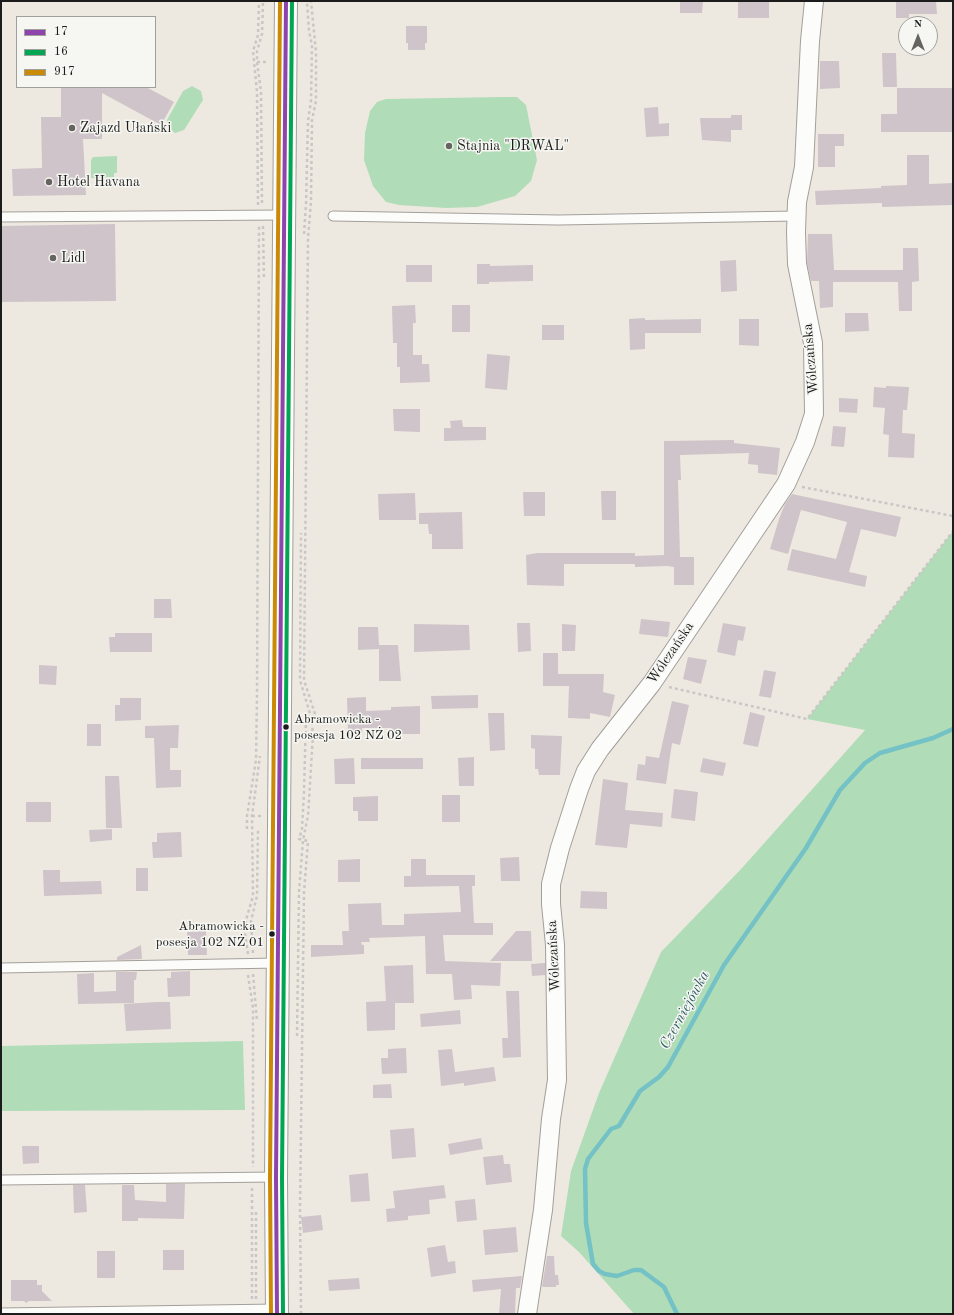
<!DOCTYPE html>
<meta charset="utf-8">
<style>
body{margin:0}
#map{position:relative;width:954px;height:1315px;overflow:hidden;background:#eee9e0;font-family:"Old Standard TT",serif}
canvas{display:block}
.frame{position:absolute;inset:0;border:2px solid #1c1c1c;pointer-events:none}
.legend{position:absolute;left:16px;top:16px;width:140px;height:72px;box-sizing:border-box;background:#f6f6f2;border:1px solid #9f9f9c;margin:0;padding:5px 7px;list-style:none;font-size:12px;color:#1c1c1c}
.legend li{display:flex;align-items:center;gap:8px;height:20px}
.legend b{width:20px;border:1px solid #9f9f9c}
.north{position:absolute;left:898px;top:16px;width:40px;height:40px;box-sizing:border-box;background:#f6f6f2;border:1px solid #9f9f9c;border-radius:50%;rotate:0deg;font-size:11px;font-weight:700;line-height:16px;text-align:center;color:#1c1c1c}
.north::after{content:'';display:block;margin:auto;width:14px;height:18px;background:#666461;clip-path:polygon(50% 0,100% 100%,50% 72%,0 100%)}
</style>
<div id="map">
<canvas width="954" height="1315"></canvas>
<div class="frame"></div>
<ul class="legend">
<li><b style="height:5px;background:#8e44ad"></b>17</li>
<li><b style="height:5px;background:#00a651"></b>16</li>
<li><b style="height:5px;background:#cb8a06"></b>917</li>
</ul>
<div class="north">N</div>
</div>
<script>
const context = document.querySelector('canvas').getContext('2d');
context.lineJoin = 'round';
function fill(path, color) { context.fillStyle = color; context.fill(path, 'evenodd'); }
const toPath = rows => new Path2D(rows.map(r => 'M' + r).join(''));
function strokePath(path, color, width, dash) { context.strokeStyle = color; context.lineWidth = width; context.lineCap = dash ? 'butt' : 'round'; context.setLineDash(dash || []); context.stroke(path); }
function drawText(font, color, halo, rows, align = 'center') {
  context.font = font + ' "Old Standard TT",serif'; context.lineWidth = 3; context.setLineDash([]); context.textBaseline = 'middle'; context.strokeStyle = halo; context.fillStyle = color; for (const [text, x, y, turn = 0] of rows) {
    context.save(); context.translate(x, y); context.rotate((+turn || 0) * Math.PI / 180); context.textAlign = isNaN(turn) ? turn : align; if (halo) context.strokeText(text, 0, 0); context.fillText(text, 0, 0); context.restore();
  }
}
const green = toPath([
 [192,86,201,91,203,100,184,130,175,133,168,127,167,120,183,91],
 [502,97,517,97,526,105,537,160,531,181,515,196,477,207,446,208,399,205,386,202,373,186,364,160,365,133,370,111,377,102,386,99],
 [117,156,117,173,114,173,114,177,91,178,91,160,93,157],
 [953,531,953,1314,634,1314,579,1252,561,1236,571,1171,599,1093,661,952,742,868,865,730,807,719],
 [243,1041,245,1110,1,1111,1,1046]
]);
const stream = toPath([
 [677,1314,664,1287,641,1270,634,1270,617,1276,605,1274,599,1271,593,1264,586,1223,585,1169,588,1159,611,1129,619,1126,640,1091,659,1077,668,1067,724,965,806,848,840,790,865,763,880,753,933,738,953,729]
]);
const building = toPath([
 [680,1,703,1,702,13,680,13],
 [738,1,769,1,769,18,738,18],
 [896,1,936,1,937,14,909,14,909,18,896,18],
 [406,26,427,26,427,43,425,43,425,50,408,50,408,43,406,43],
 [882,53,896,53,897,87,883,87],
 [820,61,839,61,840,88,820,89],
 [61,87,146,87,174,102,161,125,102,93,102,139,83,139,86,195,13,196,12,169,42,168,41,117,61,117],
 [897,88,953,88,953,132,881,132,881,114,897,114],
 [658,107,659,124,669,123,669,136,646,137,644,108],
 [731,115,742,115,742,130,731,130,731,142,702,140,700,118,731,118],
 [818,134,844,134,844,146,835,146,835,167,818,167],
 [907,155,929,155,929,184,953,183,953,205,882,207,882,203,816,205,815,191,881,188,881,186,907,185],
 [115,224,116,301,1,302,1,226],
 [808,234,832,234,834,270,903,270,903,248,918,248,919,281,912,282,912,311,899,311,898,282,833,282,833,307,820,308,819,281,811,281,807,263],
 [736,260,737,291,721,292,720,261],
 [477,264,490,264,490,266,533,265,533,281,489,282,489,284,477,284],
 [406,265,432,265,432,282,406,282],
 [415,305,416,323,413,323,413,355,422,355,422,364,429,364,430,382,400,383,400,367,397,367,397,343,393,343,392,306],
 [452,305,470,305,470,332,452,332],
 [845,313,868,313,869,331,845,332],
 [645,318,645,320,701,319,701,333,645,333,645,349,630,350,629,319],
 [739,319,759,319,759,346,739,345],
 [542,325,564,325,564,340,542,340],
 [487,354,510,356,507,390,485,388],
 [886,386,909,387,907,410,903,410,902,433,915,434,914,458,888,457,889,435,883,434,885,408,873,407,874,387,886,388],
 [839,398,858,399,857,413,839,412],
 [393,409,420,409,420,432,394,431],
 [462,420,463,427,486,427,486,440,444,441,444,428,451,428,450,421],
 [833,426,846,427,844,447,831,446],
 [734,440,734,443,780,448,777,475,758,473,758,465,748,464,749,453,680,455,681,480,678,480,680,557,694,557,694,585,674,585,674,567,667,566,635,567,635,564,564,564,564,586,527,585,526,555,537,553,635,553,635,556,664,555,664,441],
 [601,491,616,491,616,520,602,520],
 [523,492,545,492,545,516,524,516],
 [415,493,416,520,379,520,378,494],
 [792,494,901,517,896,537,861,529,849,572,867,576,865,587,787,570,792,549,836,559,847,522,801,510,788,554,770,549,779,519,785,504],
 [462,512,463,549,432,549,432,534,429,534,428,524,419,524,419,513],
 [154,599,171,599,172,618,154,618],
 [641,619,670,622,668,637,639,634],
 [517,623,530,623,531,651,518,652],
 [723,623,746,627,743,641,738,640,735,656,717,652],
 [414,624,469,625,470,650,414,652],
 [562,624,576,625,575,651,562,651],
 [358,627,378,627,379,645,398,645,401,681,379,681,379,649,358,650],
 [115,633,152,633,152,652,110,652,109,637,115,637],
 [543,653,558,653,558,674,604,674,603,692,615,695,610,717,590,713,590,719,568,718,569,686,543,686],
 [688,657,707,660,701,684,683,679],
 [39,665,57,666,56,685,39,684],
 [764,670,776,672,771,698,759,696],
 [478,695,478,708,432,709,431,696],
 [366,697,366,711,391,710,391,707,420,706,420,734,391,734,391,728,362,728,362,733,348,733,347,698],
 [120,698,141,698,141,720,115,721,115,705,120,705],
 [672,701,689,705,680,745,672,743,666,784,636,780,638,764,645,765,646,756,659,758],
 [750,712,765,716,758,747,743,744],
 [488,713,504,713,505,750,490,751],
 [87,724,101,724,101,746,87,746],
 [179,725,178,748,170,748,170,770,181,770,181,787,156,788,154,738,145,738,145,726],
 [531,735,562,736,560,775,539,775,538,769,535,769,535,749,531,748],
 [474,757,474,786,459,786,458,758],
 [354,758,355,784,335,784,334,759],
 [361,758,423,758,423,769,361,769],
 [703,758,726,763,723,776,700,772],
 [105,776,119,776,122,828,106,828],
 [603,779,628,783,625,810,663,813,662,827,630,824,627,848,595,845],
 [674,789,698,792,695,821,671,818],
 [442,795,460,795,460,822,442,822],
 [378,796,378,821,358,821,358,811,353,811,353,797],
 [26,802,51,802,51,822,26,822],
 [112,829,112,840,90,842,89,830],
 [181,832,182,857,153,858,152,842,157,842,157,833],
 [519,857,520,881,501,881,500,858],
 [360,859,360,882,338,882,338,860],
 [411,859,426,859,426,875,475,875,475,886,472,886,474,923,493,923,493,935,443,935,445,961,501,963,500,986,471,985,472,999,454,1000,452,974,426,974,425,936,369,938,370,942,361,942,362,945,364,945,364,954,311,957,311,945,343,945,342,931,349,931,348,904,381,903,382,925,404,925,404,914,461,912,459,886,404,887,404,876,411,876],
 [136,868,148,868,148,891,136,891],
 [43,870,60,870,60,882,101,881,102,894,44,896],
 [581,891,607,892,607,909,580,908],
 [206,931,207,955,188,955,187,932],
 [516,931,531,931,532,961,490,961],
 [141,945,142,959,117,960,117,957],
 [545,963,545,975,532,976,531,964],
 [413,965,414,1003,395,1003,395,1030,367,1031,366,1002,386,1001,384,966],
 [190,971,190,996,168,997,167,978,171,978,171,972],
 [116,972,137,972,136,980,134,980,134,1003,78,1004,77,974,94,973,94,992,116,991],
 [506,991,519,991,521,1057,503,1058,502,1038,508,1038],
 [156,1002,170,1002,171,1029,126,1031,124,1004],
 [460,1010,461,1024,421,1027,420,1014],
 [406,1048,407,1073,382,1074,381,1058,388,1058,388,1049],
 [452,1049,455,1072,494,1067,496,1081,464,1086,464,1083,441,1086,438,1050],
 [391,1084,392,1098,373,1098,373,1085],
 [414,1128,416,1157,392,1159,390,1130],
 [481,1138,483,1149,450,1155,448,1144],
 [22,1146,39,1146,39,1163,23,1164],
 [503,1155,504,1164,510,1164,512,1182,486,1185,483,1157],
 [368,1173,370,1201,351,1202,349,1175],
 [166,1184,185,1184,184,1219,138,1218,138,1221,122,1221,122,1185,134,1185,135,1200,166,1202],
 [73,1185,85,1185,87,1212,74,1213],
 [444,1185,446,1198,429,1200,430,1214,408,1216,408,1220,387,1222,386,1209,395,1208,393,1191],
 [475,1199,477,1220,457,1222,455,1201],
 [321,1215,323,1230,303,1233,301,1217],
 [516,1227,518,1252,485,1255,483,1230],
 [445,1245,448,1262,455,1261,456,1273,431,1277,427,1248],
 [163,1250,184,1250,184,1270,163,1270],
 [97,1251,115,1251,115,1278,97,1278],
 [547,1256,554,1256,555,1275,558,1275,559,1285,556,1285,556,1287,543,1287,542,1286],
 [522,1276,520,1288,516,1288,515,1314,499,1314,501,1289,473,1292,472,1280],
 [359,1278,360,1289,329,1291,328,1280],
 [11,1280,37,1280,37,1285,42,1285,42,1291,52,1301,29,1301,26,1303,24,1301,11,1301]
]);
const path = toPath([
 [257,62,268,62],
 [262,203,261,92,257,62,257,51,262,34,263,1],
 [258,205,257,92,253,51,258,35,259,1],
 [263,226,264,279],
 [304,234,306,204,308,121,311,101,312,45,309,31,307,1],
 [802,487,953,516],
 [669,687,807,719,953,531],
 [252,816,262,816],
 [247,829,247,816,256,760,257,695,259,226],
 [253,953,251,921,257,896,258,829],
 [248,954,245,934,246,920,253,896,252,816,260,756],
 [253,974,257,1021],
 [248,975,253,1008,253,1167],
 [297,1036,299,892,303,840,308,816,313,734,311,717,300,680,301,533],
 [252,1299,252,1188],
 [256,1299,256,1210],
 [301,1314,300,1210,304,892,308,841,299,839,302,829,304,792,306,717,316,717,304,680,308,238,311,202,312,120,316,101,316,52,311,1]
]);
const service = toPath([
 [333,216,558,220,797,216],
 [1,217,284,215],
 [1,968,278,963],
 [1,1180,276,1177],
 [1,1313,277,1309]
]);
const minor = toPath([
 [527,1314,543,1210,551,1119,557,1080,555,945,551,904,551,884,560,848,579,789,586,771,600,749,652,683,786,484,805,442,814,414,813,343,797,264,796,232,797,202,804,167,810,41,814,1]
]);
const primary = toPath([
 [277,1314,276,1177,286,1]
]);
const bus1 = toPath([
 [277,1314,276,1177,286,1]
]);
const bus2 = toPath([
 [283,1314,282,1177,292,1]
]);
const bus3 = toPath([
 [271,1314,270,1177,280,1]
]);
const markers = [
 [72,128,4,"#666461"],
 [449,146,4,"#666461"],
 [49,182,4,"#666461"],
 [53,258,4,"#666461"],
 [286,727,3.5,"#1c1c1c"],
 [272,934,3.5,"#1c1c1c"]
];
const busNames = [
 ["Abramowicka -",294,720],
 ["posesja 102 NŻ 02",294,736],
 ["Abramowicka -",264,927,"right"],
 ["posesja 102 NŻ 01",264,943,"right"]
];
const poiNames = [
 ["Zajazd Ułański",80,128],
 ["Stajnia \"DRWAL\"",457,146],
 ["Hotel Havana",57,182],
 ["Lidl",61,258]
];
const streetNames = [
 ["Wólczańska",811,359,-95],
 ["Wólczańska",671,653,-56],
 ["Wólczańska",554,956,-93]
];
const waterNames = [
 ["Czerniejówka",685,1010,-61]
];
fill(green, '#b0ddb7');
strokePath(stream, '#74c1c6', 4.5);
fill(building, '#cfc4c9');
strokePath(service, '#a39f9a', 11);
strokePath(minor, '#a39f9a', 20);
strokePath(primary, '#a39f9a', 24);
strokePath(path, '#c9c7c5', 2.5, [3, 3]);
strokePath(service, '#fcfcfa', 9);
strokePath(minor, '#fcfcfa', 18);
strokePath(primary, '#fcfcfa', 22);
strokePath(bus1, '#8e44ad', 4);
strokePath(bus2, '#00a651', 4);
strokePath(bus3, '#cb8a06', 4);
for (const [x, y, r, color] of markers) { const dot = new Path2D(); dot.arc(x, y, r, 0, 2 * Math.PI); context.fillStyle = color; context.fill(dot); strokePath(dot, '#f6f6f2', 1.5); }
drawText('13px', '#1c1c1c', '#f6f6f2', busNames, 'left');
drawText('14px', '#1c1c1c', '#f6f6f2', poiNames, 'left');
drawText('14px', '#1c1c1c', '#f6f6f2', streetNames);
drawText('italic 15px', '#2c5f64', '#f6f6f2', waterNames);
</script>
